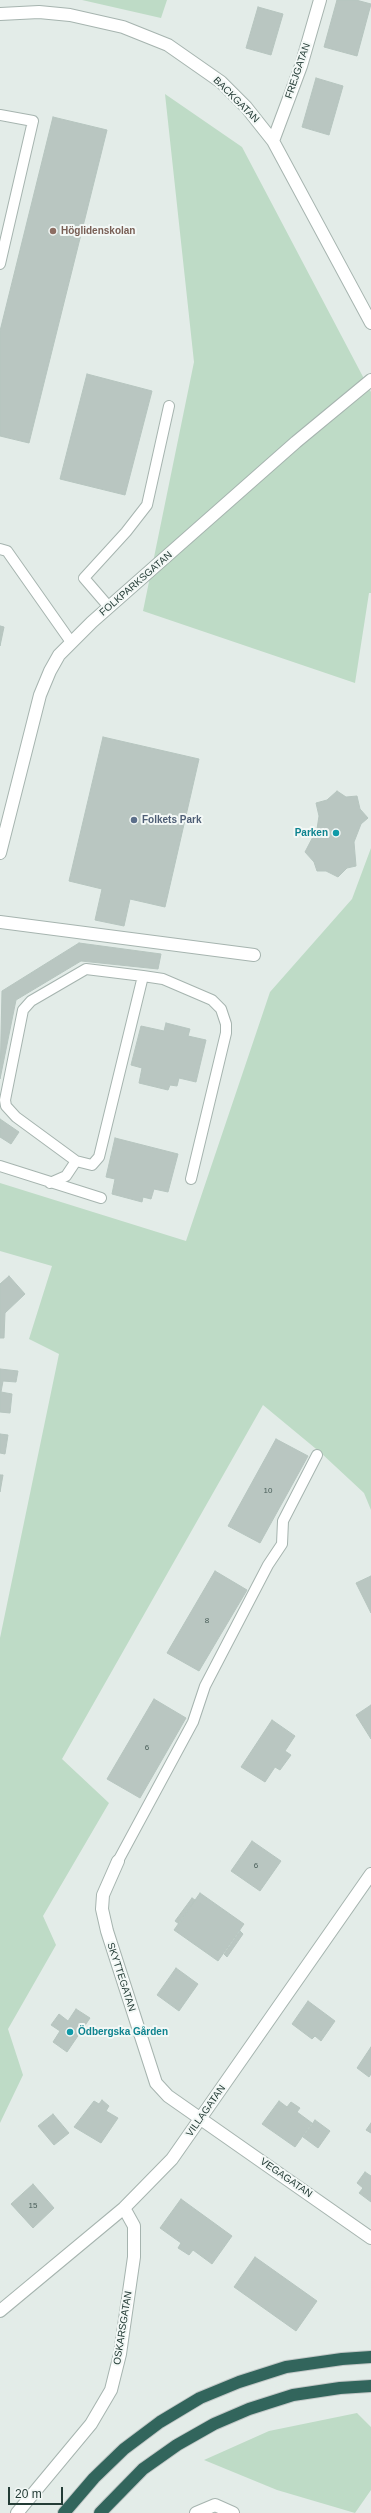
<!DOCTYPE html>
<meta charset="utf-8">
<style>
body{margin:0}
#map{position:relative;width:371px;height:2513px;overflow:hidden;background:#e3ece8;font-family:Arial,sans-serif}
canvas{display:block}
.scale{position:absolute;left:8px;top:2487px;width:55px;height:18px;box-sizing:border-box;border:2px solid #243c36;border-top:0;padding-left:5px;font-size:12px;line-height:14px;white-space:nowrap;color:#243c36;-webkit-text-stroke:3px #f3f8f6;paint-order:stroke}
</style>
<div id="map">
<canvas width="371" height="2513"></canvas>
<div class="scale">20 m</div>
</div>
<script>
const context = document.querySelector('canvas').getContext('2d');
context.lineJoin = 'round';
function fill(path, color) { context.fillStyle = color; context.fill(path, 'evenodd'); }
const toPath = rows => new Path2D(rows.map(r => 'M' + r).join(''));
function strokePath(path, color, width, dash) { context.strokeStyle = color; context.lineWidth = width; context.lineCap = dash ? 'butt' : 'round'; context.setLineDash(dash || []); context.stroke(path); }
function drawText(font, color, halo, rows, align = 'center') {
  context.font = font + ' Arial,sans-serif'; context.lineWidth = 4; context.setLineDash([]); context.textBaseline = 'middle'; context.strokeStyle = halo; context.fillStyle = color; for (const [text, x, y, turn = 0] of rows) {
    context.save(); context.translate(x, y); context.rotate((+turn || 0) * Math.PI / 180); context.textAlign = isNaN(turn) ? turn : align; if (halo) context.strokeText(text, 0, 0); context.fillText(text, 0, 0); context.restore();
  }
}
const green = toPath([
 [82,0,167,0,161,18],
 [165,94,242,147,371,392,371,593,369,593,355,683,143,611,194,362],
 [371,848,371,1510,364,1493,321,1453,263,1405,62,1759,109,1803,43,1916,56,1945,8,2029,23,2075,0,2123,0,1638,59,1354,29,1339,52,1266,0,1251,0,1183,186,1241,270,992,352,899],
 [357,2413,371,2427,371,2490,355,2513,277,2490,204,2460,269,2431]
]);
const building = toPath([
 [337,0,356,0,371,4,357,56,324,47,337,0],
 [258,7,283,14,271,55,246,48,258,7],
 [316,78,343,86,329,135,302,127,316,78],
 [53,117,107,130,29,443,0,436,0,331,53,117],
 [87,374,152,391,125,495,60,479,87,374],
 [0,626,4,627,0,646,0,626],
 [103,737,199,759,165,907,130,899,124,926,95,920,102,889,69,881,103,737],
 [337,791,346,797,357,796,360,809,368,818,361,824,354,842,356,866,347,868,338,877,326,871,317,871,314,862,305,852,317,829,319,816,316,803,327,800,337,791],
 [79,943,161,954,158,969,81,961,16,1000,0,1079,2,991,79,943],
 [166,1023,190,1029,188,1036,206,1040,196,1082,179,1078,177,1086,170,1085,168,1090,139,1083,142,1068,131,1065,141,1026,164,1031,166,1023],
 [0,1119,19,1132,11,1144,0,1137,0,1119],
 [115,1138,178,1154,168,1192,154,1189,151,1199,143,1197,142,1202,112,1194,115,1179,106,1177,115,1138],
 [9,1276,25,1294,5,1313,4,1338,0,1338,0,1284,9,1276],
 [0,1369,18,1371,16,1382,3,1381,1,1392,12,1394,10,1413,0,1412,0,1369],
 [0,1434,8,1435,5,1454,0,1453,0,1434],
 [276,1439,308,1456,260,1543,228,1526,276,1439],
 [0,1475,3,1475,0,1492,0,1475],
 [215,1571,247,1590,199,1671,167,1653,215,1571],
 [371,1576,371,1613,356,1583,371,1576],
 [154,1699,186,1718,140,1798,107,1779,154,1699],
 [371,1705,371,1739,356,1715,371,1705],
 [272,1720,295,1736,285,1751,291,1755,280,1770,275,1767,265,1782,241,1767,272,1720],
 [252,1841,281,1861,260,1891,231,1871,252,1841],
 [200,1893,244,1924,218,1961,174,1930,200,1893],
 [192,1898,195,1900,179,1924,175,1921,192,1898],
 [240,1931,243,1934,227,1957,224,1954,240,1931],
 [176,1968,198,1984,179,2011,157,1995,176,1968],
 [308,2001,335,2021,321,2041,315,2036,312,2039,292,2024,308,2001],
 [76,2009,90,2018,67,2052,53,2042,60,2031,51,2025,59,2014,68,2021,76,2009],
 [371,2047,371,2074,369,2077,357,2068,371,2047],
 [102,2100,109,2106,106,2111,118,2118,101,2143,74,2127,94,2101,99,2104,102,2100],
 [279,2101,287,2107,291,2102,300,2108,297,2112,312,2123,295,2147,262,2124,279,2101],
 [53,2114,69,2133,54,2145,38,2126,53,2114],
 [315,2120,330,2131,318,2148,303,2137,315,2120],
 [371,2123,371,2133,366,2130,371,2123],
 [365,2172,371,2176,371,2202,359,2193,363,2188,357,2183,365,2172],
 [33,2184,54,2208,33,2228,11,2204,33,2184],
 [181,2199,232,2236,212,2264,193,2250,189,2255,178,2248,181,2243,160,2228,181,2199],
 [255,2257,317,2301,296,2331,234,2287,255,2257]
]);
const lane = toPath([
 [0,115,33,121,0,264],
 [0,549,7,551,71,642],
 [109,607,84,578,126,532,147,505,169,406],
 [76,1161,16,1117,6,1106,5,1100,23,1010,31,1001,86,969,143,976],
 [0,1166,101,1198],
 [50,1183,66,1176,76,1161,92,1165,99,1157,143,976,163,979,212,1000,221,1009,226,1024,226,1033,191,1179],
 [118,1861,193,1722,205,1686,268,1565,282,1544,283,1521,317,1455]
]);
const street = toPath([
 [0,14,39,12,70,15,123,27,168,45,221,82,246,107,273,141,371,323],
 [273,141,301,66,320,0],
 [0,853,40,695,50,671,59,655,92,622,296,442,371,380],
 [0,922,254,955],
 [118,1861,103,1895,102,1909,107,1931,156,2083,168,2096,371,2238],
 [0,2311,124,2208,172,2159,371,1874],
 [17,2513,91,2424,111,2390,120,2354,134,2257,134,2226,124,2208],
 [196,2513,215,2505,233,2513]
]);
const highway = toPath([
 [64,2513,94,2478,124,2449,160,2422,200,2398,239,2382,286,2367,342,2359,371,2357],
 [100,2513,143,2469,177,2445,214,2424,249,2409,293,2395,340,2388,371,2386]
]);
const markers = [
 [53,231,4,"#8d6e63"],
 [134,820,4,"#5c6f8a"],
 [336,833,4,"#0f9aa8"],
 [70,2032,4,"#0f9aa8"]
];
const numberNames = [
 ["10",268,1491],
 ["8",207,1621],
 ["6",147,1748],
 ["6",256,1866],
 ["15",33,2206]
];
const streetNames = [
 ["FREJGATAN",298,71,-71],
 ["BACKGATAN",236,100,45],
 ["FOLKPARKSGATAN",136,584,-41],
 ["SKYTTEGATAN",121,1977,72],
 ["VILLAGATAN",206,2111,-55],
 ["VEGAGATAN",286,2178,35],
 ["OSKARSGATAN",123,2328,-81]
];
const educationNames = [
 ["Höglidenskolan",61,231]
];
const serviceNames = [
 ["Folkets Park",142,820]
];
const cultureNames = [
 ["Parken",328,833],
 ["Ödbergska Gården",78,2032,"left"]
];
fill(green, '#bedbc6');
fill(building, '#b9c6c1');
strokePath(building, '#b6c5bf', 1);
strokePath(lane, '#a6b4af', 12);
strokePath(street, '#a6b4af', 14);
strokePath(highway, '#c2c8c7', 14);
strokePath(lane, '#fff', 10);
strokePath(street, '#fff', 12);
strokePath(highway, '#32655c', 12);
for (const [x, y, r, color] of markers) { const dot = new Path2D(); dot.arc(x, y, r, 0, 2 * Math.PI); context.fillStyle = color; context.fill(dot); strokePath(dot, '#f3f8f6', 1.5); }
drawText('8px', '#495e59', null, numberNames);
drawText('10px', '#243c36', '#f3f8f6', streetNames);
drawText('bold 10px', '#785e54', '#f3f8f6', educationNames, 'left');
drawText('bold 10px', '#4e5e75', '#f3f8f6', serviceNames, 'left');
drawText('bold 10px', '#0d838f', '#f3f8f6', cultureNames, 'right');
</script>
